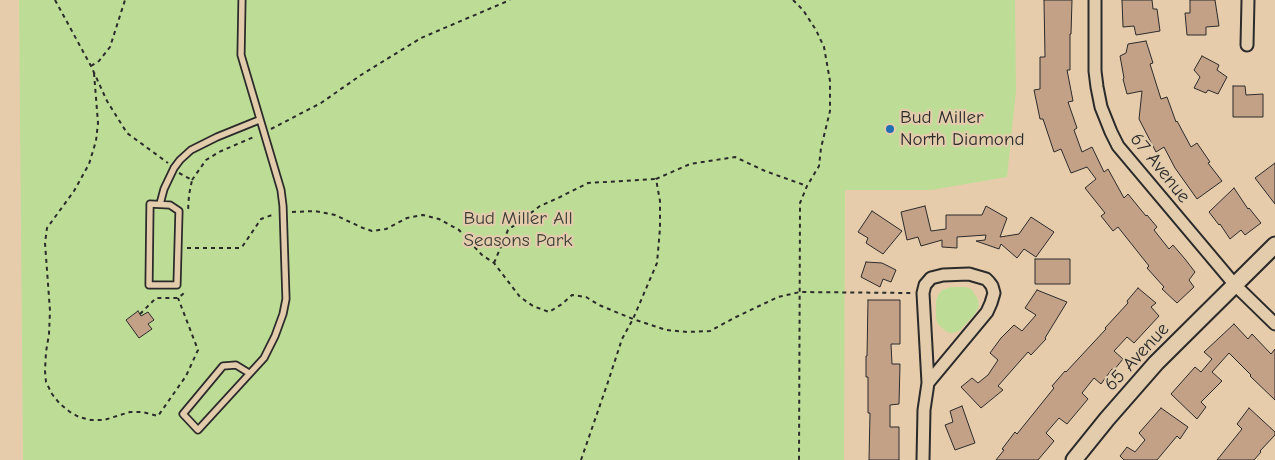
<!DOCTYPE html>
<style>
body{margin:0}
canvas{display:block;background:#e7ccab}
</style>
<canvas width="1275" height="460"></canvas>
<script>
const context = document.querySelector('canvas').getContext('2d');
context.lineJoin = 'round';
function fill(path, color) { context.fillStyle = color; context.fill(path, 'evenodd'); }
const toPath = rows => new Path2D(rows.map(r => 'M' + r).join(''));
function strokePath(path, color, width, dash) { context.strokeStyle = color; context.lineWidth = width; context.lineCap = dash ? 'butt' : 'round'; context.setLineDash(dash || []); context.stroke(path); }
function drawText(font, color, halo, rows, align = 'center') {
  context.font = font + ' "Comic Neue",sans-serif'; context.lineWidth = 4.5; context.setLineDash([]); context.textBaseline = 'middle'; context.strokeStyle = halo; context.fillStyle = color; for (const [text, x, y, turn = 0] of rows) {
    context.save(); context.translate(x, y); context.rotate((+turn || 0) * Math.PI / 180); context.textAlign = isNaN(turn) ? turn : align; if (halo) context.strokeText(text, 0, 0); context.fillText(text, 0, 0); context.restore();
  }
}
const green = toPath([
 [19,0,1015,0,1016,91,1007,177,931,190,845,190,844,460,23,460],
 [951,287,966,287,971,289,978,299,979,306,975,314,959,331,952,333,947,332,942,328,937,323,936,317,936,301,938,295,942,290]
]);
const building = toPath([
 [1044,0,1072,0,1071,34,1070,34,1070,70,1067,70,1073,101,1068,102,1077,128,1074,130,1082,152,1092,147,1104,172,1108,169,1124,198,1128,194,1146,216,1147,215,1157,227,1154,230,1169,249,1173,245,1185,259,1195,272,1189,280,1194,287,1177,303,1162,289,1164,287,1147,268,1149,266,1118,227,1113,231,1101,216,1105,213,1085,188,1096,179,1087,167,1071,173,1061,149,1054,152,1043,119,1040,119,1034,90,1040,89,1040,57,1045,57,1044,0],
 [1122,0,1152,0,1153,9,1157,9,1160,31,1136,35,1134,26,1123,27,1122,0],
 [1190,0,1215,0,1219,26,1206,27,1206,35,1187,35,1185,13,1190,13,1190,0],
 [1146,41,1153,63,1150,64,1161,99,1167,97,1176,122,1177,121,1191,147,1197,143,1210,162,1208,163,1222,181,1197,199,1175,168,1164,147,1156,152,1139,119,1142,91,1127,94,1123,79,1124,78,1120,56,1126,53,1128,44,1146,41],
 [1202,56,1219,65,1217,70,1227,77,1218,94,1208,90,1206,93,1194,88,1200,77,1194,70,1202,56],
 [1233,86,1245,86,1246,95,1263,94,1263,117,1233,117,1233,86],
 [1275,163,1275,204,1255,178,1275,163],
 [1234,188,1248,209,1249,208,1261,223,1245,235,1241,230,1230,239,1220,224,1219,225,1209,212,1234,188],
 [925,206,931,231,946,229,946,215,982,215,986,206,1007,218,1000,237,1019,234,1031,217,1054,232,1036,257,1024,249,1017,258,1001,244,999,249,976,241,985,240,986,235,957,237,957,248,942,247,942,240,921,246,918,237,907,240,901,212,925,206],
 [872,211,902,231,883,254,866,243,868,238,858,232,872,211],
 [1035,259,1070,259,1070,284,1035,284,1035,259],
 [866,262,882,263,896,270,891,282,883,279,880,287,861,277,866,262],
 [1138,288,1156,303,1151,307,1159,316,1134,343,1127,337,1114,351,1123,359,1114,370,1112,369,1101,384,1094,378,1082,393,1088,399,1067,424,1059,418,1046,433,1054,441,1038,460,996,460,1004,450,1002,449,1015,432,1017,434,1054,388,1052,386,1065,371,1066,372,1106,329,1105,328,1128,303,1127,301,1138,288],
 [1037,290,1067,302,1045,338,1046,339,1031,355,1028,352,998,386,1003,390,981,408,961,387,972,378,978,383,988,375,998,360,990,353,1001,338,1014,325,1022,331,1036,315,1025,308,1037,290],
 [868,300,900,300,900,344,891,344,892,364,900,364,899,404,890,405,890,427,899,427,899,460,869,460,870,413,868,413,868,377,866,377,866,356,867,356,868,300],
 [138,311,141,316,148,312,154,320,148,324,152,329,139,338,126,320,138,311],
 [1234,324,1248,339,1252,334,1271,354,1275,349,1275,400,1250,376,1251,375,1229,353,1212,372,1222,381,1201,402,1206,407,1197,419,1171,394,1195,367,1201,372,1212,359,1204,352,1234,324],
 [962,406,975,443,955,450,945,425,953,422,950,411,962,406],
 [1161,408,1188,427,1180,439,1177,436,1157,460,1124,460,1120,456,1127,447,1135,452,1145,440,1139,433,1161,408],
 [1249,408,1275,432,1275,435,1260,451,1261,452,1254,460,1217,460,1242,429,1237,424,1249,408]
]);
const path = toPath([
 [55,0,91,66,107,101,127,133,168,163],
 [793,0,803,10,816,30,824,47,830,81,830,111,821,148,819,166,807,186,800,203,799,460],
 [91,66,99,61,110,47,125,0],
 [94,73,98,123,96,141,89,164,74,191,47,228,45,243,50,311,49,334,46,352,45,371,46,382,52,394,60,404,70,412,79,417,91,420,104,420,130,412,142,412,158,416,186,376,198,350,178,298],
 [271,129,321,103,361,75,421,38,510,0],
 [179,173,192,180,189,195,188,211],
 [192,180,206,160,219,152,256,136],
 [292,212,315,211,335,215,363,228,372,231,386,229,407,218,423,215,439,219,459,230,482,255,494,263,520,297,533,306,549,312,562,304,572,295,586,297,599,305,633,319,666,330,687,332,710,331,736,317,778,297,800,292,912,293],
 [187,248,239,248,242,247,261,219,275,214],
 [494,263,508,230,540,206,558,198,588,183,656,179],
 [140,314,156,298,178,298,183,294,184,291],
 [581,460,608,382,622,339,633,319,657,263,660,228,660,201,656,179,690,164,735,157,765,171,807,186]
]);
const lane = toPath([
 [242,0,241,55,281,190,283,206,286,299,283,314,275,336,264,358,198,430,183,414,223,366,236,365,249,373],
 [150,204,170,205,179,211,177,285,149,285,150,204],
 [160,204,164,189,174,168,180,160,191,150,217,137,259,120]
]);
const street = toPath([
 [1095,0,1095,71,1097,87,1101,107,1111,132,1118,146,1235,285,1275,324],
 [1247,45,1248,0],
 [969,274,986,279,989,282,992,286,994,293,991,303,987,312,928,383,923,293,925,285,931,278,943,275,969,274],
 [923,460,924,410,928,383]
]);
const secondary = toPath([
 [1074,460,1107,419,1156,363,1275,245]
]);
const markers = [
 [890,129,5,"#1f6fb2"]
];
const poiNames = [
 ["Bud Miller",900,118],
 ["North Diamond",900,140]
];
const streetNames = [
 ["67 Avenue",1160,168,51],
 ["65 Avenue",1137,357,-47]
];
const parkNames = [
 ["Bud Miller All",518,219],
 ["Seasons Park",518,241]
];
fill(green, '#bddd96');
fill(building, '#c3a187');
strokePath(building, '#2b2b2b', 1);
strokePath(lane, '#2b2b2b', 9);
strokePath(street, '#2b2b2b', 15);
strokePath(secondary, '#2b2b2b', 19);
strokePath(path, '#2b2b2b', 2, [4, 4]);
strokePath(lane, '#e3ccac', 5.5);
strokePath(street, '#e3ccac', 11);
strokePath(secondary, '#e3ccac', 15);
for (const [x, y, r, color] of markers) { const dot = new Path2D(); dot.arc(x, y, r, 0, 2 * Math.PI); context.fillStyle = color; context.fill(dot); strokePath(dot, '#e3ccac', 2); }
drawText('19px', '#2b2b2b', '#e3ccac', poiNames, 'left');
drawText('19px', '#2b2b2b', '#e3ccac', streetNames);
drawText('19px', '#3a3d36', '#e3ccac', parkNames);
</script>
